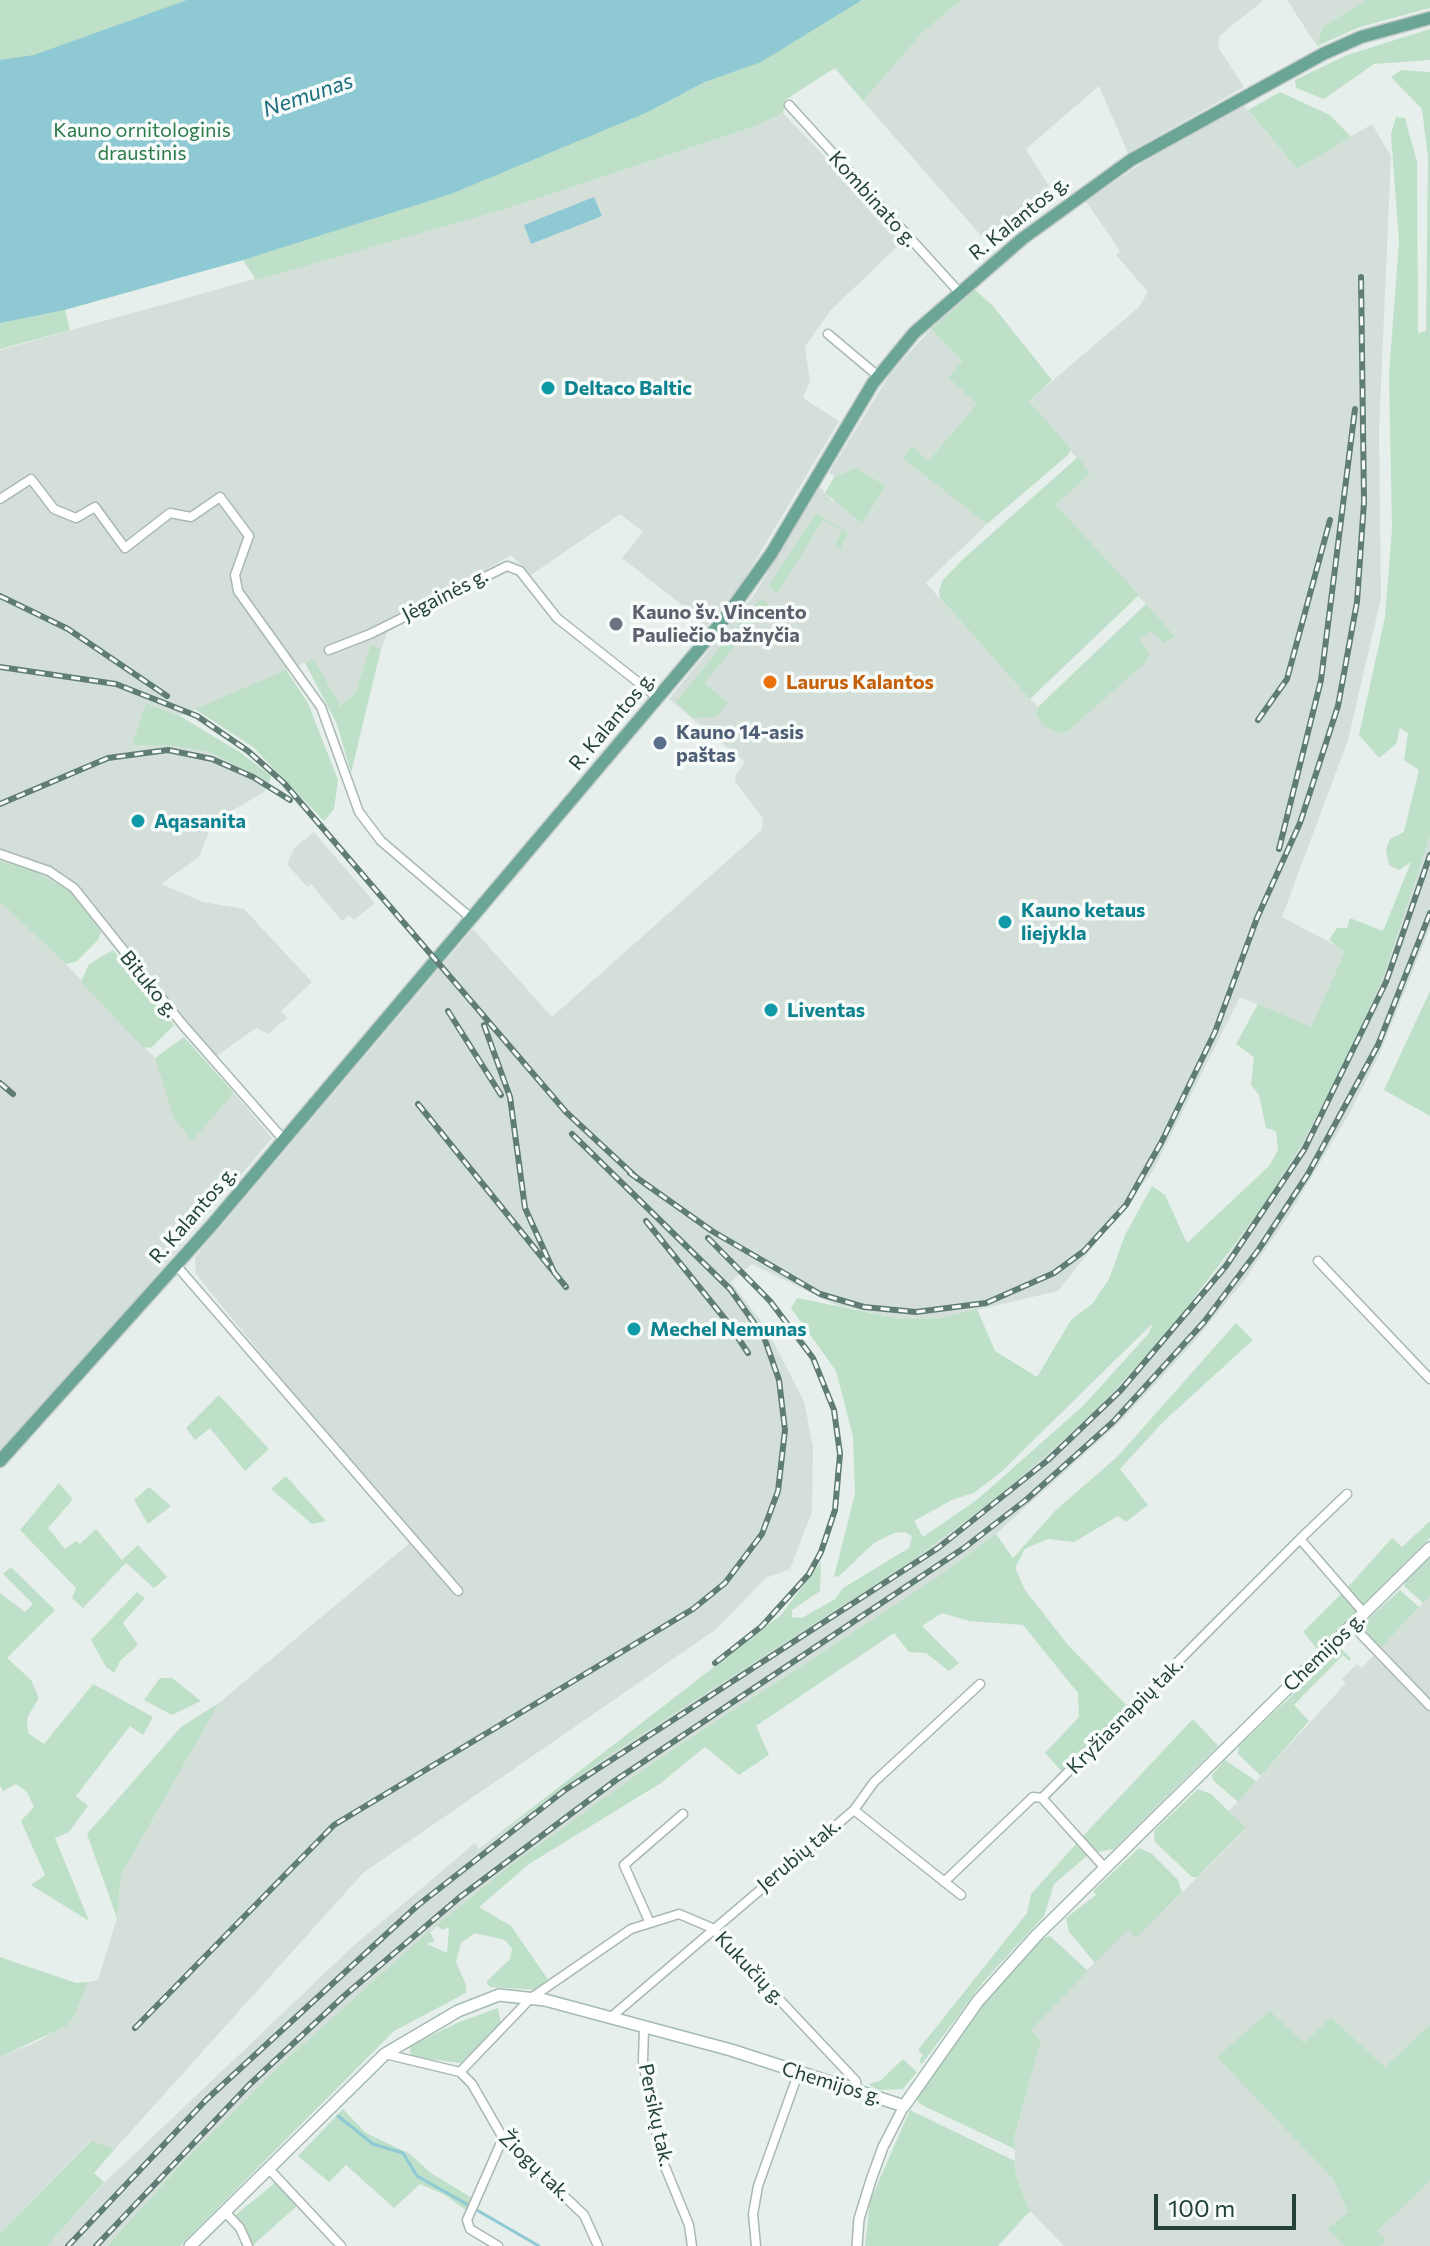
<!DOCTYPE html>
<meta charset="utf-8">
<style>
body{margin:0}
#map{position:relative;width:1430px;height:2246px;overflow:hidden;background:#e6efeb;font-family:Commissioner,sans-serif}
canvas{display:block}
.scale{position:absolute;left:1154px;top:2194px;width:142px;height:36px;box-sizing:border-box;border:4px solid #24423a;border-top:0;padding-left:10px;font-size:24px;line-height:28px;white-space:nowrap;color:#24423a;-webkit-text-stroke:6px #f7fbf9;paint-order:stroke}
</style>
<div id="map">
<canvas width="1430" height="2246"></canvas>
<div class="scale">100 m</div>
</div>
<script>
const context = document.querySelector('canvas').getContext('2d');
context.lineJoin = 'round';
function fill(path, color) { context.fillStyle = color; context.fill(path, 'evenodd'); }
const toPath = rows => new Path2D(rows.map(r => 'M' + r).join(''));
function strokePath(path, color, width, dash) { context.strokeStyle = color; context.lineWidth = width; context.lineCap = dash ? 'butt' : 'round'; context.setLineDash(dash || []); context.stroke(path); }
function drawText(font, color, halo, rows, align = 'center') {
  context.font = font + ' Commissioner,sans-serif'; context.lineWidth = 7; context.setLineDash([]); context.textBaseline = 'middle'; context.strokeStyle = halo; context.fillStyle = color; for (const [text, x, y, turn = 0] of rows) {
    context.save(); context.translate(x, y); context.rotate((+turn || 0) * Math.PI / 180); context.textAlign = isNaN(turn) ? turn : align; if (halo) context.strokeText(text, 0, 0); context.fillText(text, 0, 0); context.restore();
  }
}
const built = toPath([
 [961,0,1264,0,1220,35,1218,47,1244,87,1128,153,1099,86,1026,149,1057,199,1022,229,1004,237,992,248,863,101,922,33],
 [1287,0,1367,0,1322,27,1317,46],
 [1244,106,1297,169,1372,124,1391,156,1379,431,1381,598,1348,740,1282,917,1346,951,1311,1028,1240,997,1153,1171,1058,1291,942,1318,901,1319,836,1305,752,1264,731,1282,766,1328,804,1401,813,1447,812,1512,790,1569,766,1578,715,1630,363,1873,115,2149,90,2141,0,2233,0,2057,39,2041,74,2017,88,1982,98,1980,117,1918,121,1875,219,1703,412,1541,196,1274,195,1257,473,929,552,1017,762,830,763,819,735,781,736,774,745,762,669,699,754,595,820,487,833,502,856,468,835,476,829,473,890,374,931,329,962,361,950,378,977,404,927,462,903,459,987,524,926,583,1038,707,1036,714,1147,649,1139,639,1151,630,1175,636,1056,505,1090,474,1029,401,1139,307,1148,292,1116,255,1120,251,1086,201,1150,158],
 [783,113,904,240,830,311,805,347,810,381,803,398,839,421,740,586,705,629,691,612,622,558,643,532,620,514,531,575,511,555,390,626,381,649,371,644,355,693,340,706,311,660,180,716,147,703,132,745,175,746,210,752,269,782,264,792,213,822,199,857,161,884,203,902,244,909,312,982,281,1011,287,1018,268,1034,256,1028,208,1062,138,980,71,891,32,870,0,861,0,350,502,210,753,127],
 [314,832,375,903,354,920,349,915,342,921,311,884,307,887,287,864,295,847],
 [1430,837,1430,928,1380,1053,1350,1112,1289,1215,1245,1279,1193,1343,1120,1422,996,1534,936,1578,663,1756,467,1900,277,2068,187,2158,107,2246,47,2246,105,2182,240,2054,351,1948,475,1843,479,1849,608,1756,909,1563,1004,1492,1195,1300,1263,1207,1304,1140,1347,1059,1384,975],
 [0,902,66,964,155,1058,191,1141,234,1093,272,1138,110,1330,0,1450],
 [1430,1596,1430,2024,1385,2067,1331,2017,1304,2043,1218,2057,1333,2179,1348,2212,1327,2229,1345,2246,1064,2246,1030,2211,1016,2176,1014,2140,1041,2040,1030,2030,1128,1928,1137,1937,1246,1829,1229,1811,1346,1683,1342,1679,1357,1664,1362,1668],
 [1430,2181,1430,2246,1380,2246,1386,2239,1376,2233]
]);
const green = toPath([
 [0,0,394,0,648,112,862,0,961,0,922,33,863,101,835,68,785,100,783,113,753,127,502,210,256,280,243,260,65,310,70,330,0,349],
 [1367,0,1430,0,1430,8,1360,27,1317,46,1322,27],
 [1430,29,1430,60,1374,64,1324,99,1296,88,1295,80,1347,55],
 [1401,70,1430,72,1430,837,1384,975,1347,1059,1304,1140,1263,1207,1169,1331,1095,1411,1004,1492,909,1563,608,1756,479,1849,781,1615,821,1562,820,1591,792,1610,792,1617,802,1618,835,1599,843,1588,909,1548,912,1536,905,1532,894,1533,874,1543,838,1577,834,1576,855,1494,853,1436,836,1371,791,1308,797,1298,901,1319,942,1318,977,1309,995,1351,1037,1377,1071,1320,1093,1303,1109,1279,1125,1235,1152,1186,1165,1195,1187,1243,1269,1166,1278,1150,1276,1131,1266,1128,1259,1095,1251,1085,1254,1057,1236,1044,1258,1004,1311,1027,1345,952,1329,940,1337,928,1347,928,1350,918,1383,931,1411,862,1399,870,1389,865,1386,850,1390,839,1404,832,1419,770,1404,760,1408,733,1400,728,1396,744,1379,758,1359,735,1385,617,1392,529,1389,374,1399,242,1391,134,1396,117,1405,118,1417,162,1418,333,1426,331,1428,157,1422,109,1391,77],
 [1153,1323,1149,1333,1084,1405,978,1499,923,1537,914,1521,954,1499,974,1493,1001,1472],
 [1280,92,1330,115,1351,137,1297,169,1248,110],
 [975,290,993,306,1052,380,1029,401,1071,449,1068,455,987,524,903,459,912,446,928,461,977,404,949,378,962,361,931,329],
 [1078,457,1090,474,1056,505,1139,595,1030,699,940,598,939,590,943,580,961,561],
 [856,468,886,486,862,523,825,493,835,476],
 [816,513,848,533,840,549,835,545,842,531,823,520,777,593,769,586],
 [761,598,785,619,767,607,704,683,728,703,716,717,693,718,676,702],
 [1146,604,1175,636,1164,643,1151,631,1140,639,1149,653,1147,661,1068,731,1057,733,1043,725,1036,714,1038,707],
 [371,644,381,649,351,773,337,724,305,663,311,660,316,663,340,706,355,693],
 [286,670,308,703,338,780,334,809,324,821,253,747,195,709],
 [146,703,180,716,241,753,271,776,269,782,210,752,175,746,132,745],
 [0,861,32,870,71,891,101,932,98,940,76,962,66,964,0,902],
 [113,950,174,1025,151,1048,143,1047,81,982,89,964],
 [1430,991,1430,1116,1384,1090],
 [184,1037,234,1093,192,1141,174,1118,155,1058],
 [1236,1323,1253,1340,1163,1422,1120,1469,1148,1505,1126,1522,1118,1516,1074,1542,1048,1539,1025,1549,1015,1568,1025,1590,1068,1645,1131,1710,1066,1776,1045,1753,1079,1717,1078,1693,1023,1625,969,1621,942,1613,922,1626,959,1663,949,1671,926,1653,909,1652,894,1633,756,1726,769,1755,739,1775,705,1747,661,1783,529,1864,479,1907,511,1926,549,1981,538,1990,490,1987,486,1982,510,1959,512,1949,505,1940,475,1933,461,1943,456,1962,466,1985,466,1993,394,2031,180,2246,107,2246,187,2158,277,2068,429,1931,435,1941,427,1944,447,1953,449,1927,442,1930,437,1925,507,1868,663,1756,936,1578,996,1534,1013,1558,1055,1511,1118,1456],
 [219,1395,269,1449,245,1471,210,1428,195,1440,186,1428],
 [286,1476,326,1521,312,1524,271,1489],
 [59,1483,73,1499,48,1528,65,1549,76,1541,80,1544,96,1529,122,1560,138,1545,167,1577,154,1588,126,1563,83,1608,72,1598,76,1588,20,1530],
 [149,1487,171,1506,148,1524,134,1500],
 [1430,1521,1430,1538,1363,1604,1347,1588,1392,1538,1402,1547],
 [1430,1557,1430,1596,1423,1603,1404,1586,1405,1582],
 [11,1567,55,1610,7,1658,31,1680,39,1698,27,1718,28,1733,44,1744,93,1684,153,1717,143,1735,130,1726,76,1796,88,1806,69,1832,55,1838,89,1921,31,1885,45,1875,21,1821,34,1807,27,1792,16,1784,3,1791,0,1785,0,1593,25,1612,33,1604,3,1574],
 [1400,1590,1419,1607,1381,1648,1364,1630,1364,1623],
 [137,1592,145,1598,123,1623,138,1645,120,1661,114,1673,106,1667,91,1640],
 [1343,1592,1356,1611,1317,1649,1303,1632],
 [1341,1649,1351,1658,1349,1661,1343,1655,1294,1705,1309,1721,1261,1776,1238,1754,1239,1746],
 [160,1678,172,1678,201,1701,172,1715,144,1700],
 [219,1703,121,1875,117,1918,87,1834,181,1727],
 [1193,1719,1218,1746,1114,1849,1097,1852,1090,1847,1082,1837],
 [1225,1760,1256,1781,1238,1802,1213,1780,1212,1775],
 [1198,1789,1211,1794,1246,1828,1197,1877,1192,1877,1155,1842,1154,1836,1155,1830],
 [1077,1843,1088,1855,1054,1884,1044,1916,984,1981,922,2064,919,2061,923,2055,918,2050,1027,1913,1031,1894],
 [1139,1848,1151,1853,1178,1880,1182,1892,1136,1938,1128,1929,1095,1963,1069,1932,1066,1918,1096,1895,1093,1891],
 [1050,1936,1088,1971,1031,2030,1041,2040,1014,2139,1015,2149,924,2106,918,2102,918,2096,980,2008,1043,1938],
 [0,1957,76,1983,88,1982,74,2017,66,2026,0,2057],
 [498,2008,501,2024,461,2063,411,2057,410,2046,459,2022],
 [1270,2011,1304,2043,1331,2017,1385,2067,1430,2024,1430,2181,1377,2232,1387,2240,1380,2246,1345,2246,1327,2229,1348,2212,1333,2179,1217,2057],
 [903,2059,917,2072,903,2089,878,2090,868,2084,880,2081],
 [343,2109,366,2133,410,2154,431,2173,472,2198,467,2211,445,2195,420,2184,394,2208,346,2165,329,2182,298,2156],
 [910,2110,1015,2161,1016,2176,1030,2211,998,2246,865,2246,870,2201],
 [91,2141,115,2149,94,2173,104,2182,47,2246,0,2246,0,2233],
 [275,2183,298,2205,252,2246,233,2217]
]);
const water = toPath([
 [187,0,862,0,761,62,705,82,648,112,451,194,243,260,64,310,0,323,0,60,34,55],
 [594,197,602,216,531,244,524,225]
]);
const stream = toPath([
 [338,2116,373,2144,403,2153,417,2176,470,2206],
 [475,2209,539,2246]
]);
const minor = toPath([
 [789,105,959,292],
 [828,334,878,376],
 [0,499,31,479,54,509,76,518,95,507,125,548,170,513,191,517,220,497,249,536,235,575,238,591,321,707,359,812,381,841,471,918],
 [329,650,370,634,507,566,520,571,557,618,658,698],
 [0,854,49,871,74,888,183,1025,283,1139],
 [1318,1261,1430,1379],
 [176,1265,458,1591],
 [1300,1539,1347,1494],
 [1352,1625,1430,1706],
 [1042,1798,1105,1868],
 [854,1810,961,1895],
 [944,1882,1033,1797,1042,1798,1300,1539,1364,1613],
 [649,1921,624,1865,683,1814],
 [610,2018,854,1810,874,1782,980,1684],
 [644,2027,643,2061,661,2157,689,2225,692,2246],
 [385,2054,460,2072,472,2084,503,2138,584,2215,598,2246],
 [460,2072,531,1998,631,1929,679,1914,712,1928,856,2081,858,2093],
 [269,2169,341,2246],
 [225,2212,240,2228,248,2246],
 [498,2246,470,2229,467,2220,503,2138],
 [756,2246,753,2214,758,2186,798,2074]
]);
const tertiary = toPath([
 [857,2246,859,2219,871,2180,883,2147,904,2106]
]);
const secondary = toPath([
 [190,2246,385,2054,458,2011,499,1995,545,2000,731,2050,904,2106,978,2001,1037,1935,1430,1548]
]);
const primary = toPath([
 [0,1461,211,1226,725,618,771,554,873,383,914,333,1022,239,1131,160,1323,54,1361,37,1430,18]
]);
const rail = toPath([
 [0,596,68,629,167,696],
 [0,667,116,684,197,716,248,751,284,783,566,1112,638,1179],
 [1258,720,1287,679,1330,520],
 [0,804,108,758,168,750,212,759,253,777,290,800],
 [1279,849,1321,680,1355,409],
 [448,1011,501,1095],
 [484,1025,510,1097,525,1208,554,1272],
 [0,1083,13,1094],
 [418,1104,566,1287],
 [630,1173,712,1231,820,1294,864,1307,916,1312,986,1303,1054,1273,1084,1251,1126,1205,1162,1141,1215,1032,1257,918,1300,823,1338,706,1357,602,1364,502,1361,277],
 [646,1221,729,1324,748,1353],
 [708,1238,770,1301,813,1358,834,1410,840,1454,835,1510,821,1552,809,1574,762,1626,715,1663],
 [135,2028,334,1825,693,1609,725,1583,762,1534,778,1491,785,1430,779,1380,764,1337,730,1289,572,1134],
 [68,2246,206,2100,417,1906,565,1790,938,1548,1048,1460,1121,1390,1226,1266,1304,1150,1386,982,1430,855],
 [96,2246,249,2085,344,1996,460,1897,616,1780,964,1548,1026,1500,1113,1422,1204,1322,1259,1249,1308,1174,1378,1045,1430,913]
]);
const markers = [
 [548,388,8,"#0f9aa8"],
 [616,624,8,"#6b7280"],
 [770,682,8,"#e8710a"],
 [660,743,8,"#5c6f8a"],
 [138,821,8,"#0f9aa8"],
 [1005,922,8,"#0f9aa8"],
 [771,1010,8,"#0f9aa8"],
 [634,1329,8,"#0f9aa8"]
];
const parkNames = [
 ["Kauno ornitologinis",142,130],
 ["draustinis",142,153]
];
const streetNames = [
 ["Kombinato g.",873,199,48],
 ["R. Kalantos g.",1019,218,-39],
 ["Jėgainės g.",445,595,-27],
 ["R. Kalantos g.",612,721,-50],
 ["Bituko g.",149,984,51],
 ["R. Kalantos g.",193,1215,-49],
 ["Chemijos g.",1324,1652,-44],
 ["Kryžiasnapių tak.",1125,1716,-45],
 ["Jerubių tak.",799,1855,-40],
 ["Kukučių g.",750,1968,47],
 ["Chemijos g.",832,2083,17],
 ["Persikų tak.",656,2115,78],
 ["Žiogų tak.",535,2166,44]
];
const cultureNames = [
 ["Deltaco Baltic",564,388],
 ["Aqasanita",154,821],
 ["Kauno ketaus",1021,910],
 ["liejykla",1021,933],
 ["Liventas",787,1010],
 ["Mechel Nemunas",650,1329]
];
const worshipNames = [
 ["Kauno šv. Vincento",632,612],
 ["Pauliečio bažnyčia",632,635]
];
const foodNames = [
 ["Laurus Kalantos",786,682]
];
const serviceNames = [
 ["Kauno 14-asis",676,732],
 ["paštas",676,755]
];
const waterNames = [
 ["Nemunas",308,95,-19]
];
fill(built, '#d4dfda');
fill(green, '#bfe0c8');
fill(water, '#8ec9d4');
strokePath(stream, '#8ec9d4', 3);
strokePath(minor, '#a8b8b2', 11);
strokePath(tertiary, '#a8b8b2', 12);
strokePath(secondary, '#a4bbb3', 14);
strokePath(primary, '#c2cac8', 15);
strokePath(minor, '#fff', 8);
strokePath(tertiary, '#fff', 9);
strokePath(secondary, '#fff', 11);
strokePath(primary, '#6aa596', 12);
strokePath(rail, '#5f7d75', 6);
strokePath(rail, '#f7fbf9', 3, [9]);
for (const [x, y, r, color] of markers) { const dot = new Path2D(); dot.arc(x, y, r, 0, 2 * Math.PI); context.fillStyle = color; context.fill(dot); strokePath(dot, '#f7fbf9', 3); }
drawText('20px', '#2d7a4b', '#f7fbf9', parkNames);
drawText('20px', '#24423a', '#f7fbf9', streetNames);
drawText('bold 20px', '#0d838f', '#f7fbf9', cultureNames, 'left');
drawText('bold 20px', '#5b616d', '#f7fbf9', worshipNames, 'left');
drawText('bold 20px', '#c56008', '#f7fbf9', foodNames, 'left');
drawText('bold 20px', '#4e5e75', '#f7fbf9', serviceNames, 'left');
drawText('italic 22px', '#1c6f80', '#f7fbf9', waterNames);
</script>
